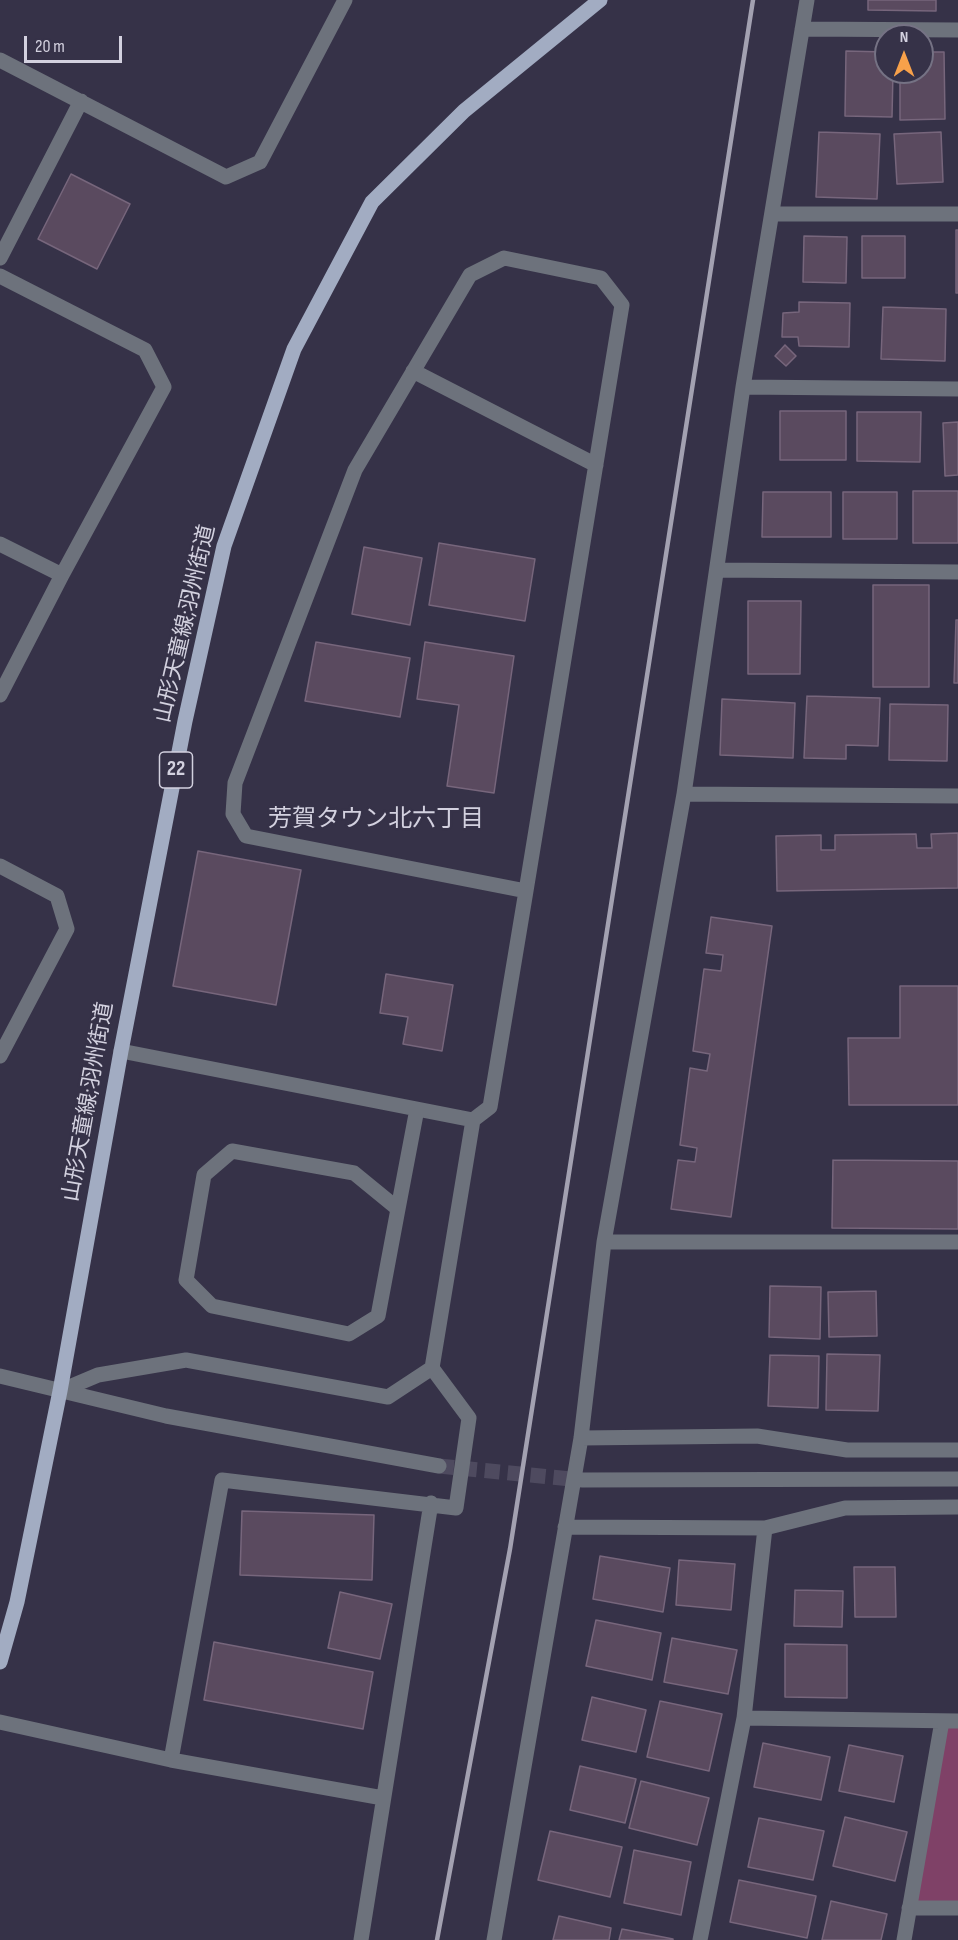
<!DOCTYPE html>
<meta charset="utf-8">
<style>
body{margin:0}
#map{position:relative;width:958px;height:1940px;overflow:hidden;background:#363248;font-family:"Sofia Sans Condensed",sans-serif}
canvas{display:block}
.north{position:absolute;left:874px;top:24px;width:60px;height:60px;box-sizing:border-box;background:#363248;border:2px solid #757284;border-radius:50%;rotate:0deg;font-size:16px;font-weight:700;line-height:24px;text-align:center;color:#d3d1df}
.north::after{content:'';display:block;margin:auto;width:21px;height:27px;background:#f8a14a;clip-path:polygon(50% 0,100% 100%,50% 72%,0 100%)}
.scale{position:absolute;left:24px;top:36px;width:98px;height:27px;box-sizing:border-box;border:3px solid #d3d1df;border-top:0;padding-left:8px;font-size:18px;line-height:21px;white-space:nowrap;color:#d3d1df;-webkit-text-stroke:4px #363248;paint-order:stroke}
</style>
<div id="map">
<canvas width="958" height="1940"></canvas>
<div class="north">N</div>
<div class="scale">20 m</div>
</div>
<script>
const context = document.querySelector('canvas').getContext('2d');
context.lineJoin = 'round';
function fill(path, color) { context.fillStyle = color; context.fill(path, 'evenodd'); }
const toPath = rows => new Path2D(rows.map(r => 'M' + r).join(''));
function strokePath(path, color, width, dash) { context.strokeStyle = color; context.lineWidth = width; context.lineCap = dash ? 'butt' : 'round'; context.setLineDash(dash || []); context.stroke(path); }
function drawText(font, color, halo, rows, align = 'center') {
  context.font = font + ' "Sofia Sans Condensed","Noto Sans JP",sans-serif'; context.lineWidth = 4.5; context.setLineDash([]); context.textBaseline = 'middle'; context.strokeStyle = halo; context.fillStyle = color; for (const [text, x, y, turn = 0] of rows) {
    context.save(); context.translate(x, y); context.rotate((+turn || 0) * Math.PI / 180); context.textAlign = isNaN(turn) ? turn : align; if (halo) context.strokeText(text, 0, 0); context.fillText(text, 0, 0); context.restore();
  }
}
const green = toPath([
 [942,1721,958,1721,958,1908,909,1908]
]);
const building = toPath([
 [868,0,936,0,936,11,868,10,868,0],
 [846,51,886,52,886,72,893,72,892,117,845,116,846,51],
 [922,52,944,52,945,119,900,120,900,72,922,72,922,52],
 [819,132,880,134,877,199,816,197,819,132],
 [941,132,943,182,897,184,894,134,941,132],
 [71,174,130,204,97,269,38,239,71,174],
 [956,230,958,230,958,293,956,293,956,230],
 [804,236,847,237,846,283,803,282,804,236],
 [862,236,905,236,905,278,862,278,862,236],
 [799,302,850,303,849,347,799,346,798,337,782,337,783,313,799,312,799,302],
 [883,307,946,309,945,361,881,359,883,307],
 [785,345,796,356,786,366,775,356,785,345],
 [780,411,846,411,846,460,780,460,780,411],
 [857,412,921,412,920,462,857,461,857,412],
 [958,422,958,475,945,476,943,423,958,422],
 [913,491,958,491,958,543,913,543,913,491],
 [763,492,831,492,831,537,762,537,763,492],
 [843,492,897,492,897,539,843,539,843,492],
 [439,543,535,559,525,621,429,605,439,543],
 [364,547,422,558,410,625,352,614,364,547],
 [873,585,929,585,929,687,873,687,873,585],
 [748,601,801,601,800,674,748,674,748,601],
 [956,620,958,620,958,683,954,683,956,620],
 [316,642,410,658,400,717,305,701,316,642],
 [425,642,514,656,494,793,447,786,459,705,417,699,425,642],
 [807,696,880,698,878,746,846,745,846,759,804,758,807,696],
 [722,699,795,703,793,758,720,755,722,699],
 [890,704,948,705,947,761,889,760,890,704],
 [958,833,958,888,777,891,776,836,821,835,821,850,835,850,835,835,916,834,917,848,932,848,931,834,958,833],
 [198,851,301,870,276,1005,173,986,198,851],
 [711,917,772,926,731,1217,671,1209,678,1160,695,1162,697,1148,680,1145,690,1068,707,1071,710,1054,693,1051,704,969,721,971,723,955,706,953,711,917],
 [386,974,453,985,442,1051,403,1044,408,1017,380,1013,386,974],
 [900,986,958,986,958,1105,849,1105,848,1038,900,1038,900,986],
 [833,1160,958,1161,958,1229,832,1228,833,1160],
 [770,1286,821,1287,820,1339,769,1337,770,1286],
 [876,1291,877,1336,829,1337,828,1292,876,1291],
 [827,1354,880,1355,878,1411,826,1410,827,1354],
 [770,1355,819,1356,818,1408,768,1406,770,1355],
 [242,1511,374,1515,372,1580,240,1575,242,1511],
 [600,1556,670,1568,663,1612,593,1599,600,1556],
 [679,1560,735,1564,731,1610,676,1605,679,1560],
 [854,1567,895,1567,896,1617,855,1617,854,1567],
 [795,1590,843,1591,842,1627,794,1626,795,1590],
 [340,1592,392,1604,380,1659,328,1648,340,1592],
 [596,1620,661,1633,652,1680,586,1666,596,1620],
 [672,1638,737,1650,728,1694,664,1682,672,1638],
 [214,1642,373,1672,363,1729,204,1700,214,1642],
 [785,1644,847,1645,847,1698,785,1697,785,1644],
 [592,1697,646,1710,636,1752,582,1740,592,1697],
 [660,1701,722,1714,709,1771,647,1757,660,1701],
 [763,1743,830,1757,821,1800,754,1787,763,1743],
 [849,1745,903,1756,894,1802,839,1791,849,1745],
 [580,1766,636,1779,625,1823,570,1810,580,1766],
 [641,1781,709,1798,697,1845,629,1828,641,1781],
 [845,1817,907,1832,895,1881,833,1866,845,1817],
 [759,1818,824,1831,813,1880,748,1867,759,1818],
 [550,1831,622,1847,610,1897,538,1880,550,1831],
 [634,1850,691,1862,681,1915,624,1903,634,1850],
 [739,1880,816,1896,807,1938,730,1922,739,1880],
 [831,1901,887,1914,881,1940,822,1940,831,1901],
 [559,1916,611,1928,609,1940,553,1940,559,1916],
 [622,1929,673,1939,673,1940,619,1940,622,1929]
]);
const minorTunnel = toPath([
 [439,1466,582,1480]
]);
const minor = toPath([
 [802,29,958,30],
 [0,60,226,177,260,162,345,0],
 [772,214,958,214],
 [0,258,81,101],
 [0,276,145,350,164,387,62,575,0,695],
 [413,371,596,465],
 [743,387,958,389],
 [0,544,62,575],
 [718,570,958,572],
 [684,794,958,796],
 [0,866,57,896,67,929,0,1056],
 [121,1051,473,1120],
 [398,1209,354,1173,232,1151,204,1175,186,1280,212,1306,349,1334,378,1316,398,1209,417,1109],
 [604,1242,958,1242],
 [0,1376,166,1416,439,1466],
 [60,1391,98,1375,186,1360,388,1397,432,1368],
 [581,1438,757,1436,847,1450,958,1450],
 [582,1480,958,1479],
 [565,1527,765,1528,845,1508,958,1507],
 [744,1718,958,1721],
 [0,1722,171,1760,222,1480,456,1508,469,1418,432,1368,473,1120,490,1107,526,891,622,305,601,278,504,258,470,275,355,470,235,783,233,814,246,836,526,891],
 [171,1760,383,1798],
 [909,1908,958,1908],
 [361,1940,431,1503],
 [494,1940,581,1438,604,1242,684,794,743,387,807,0],
 [700,1940,744,1718,765,1528],
 [904,1940,942,1721]
]);
const major = toPath([
 [0,1662,17,1602,60,1391,121,1051,185,721,224,546,294,349,372,202,464,111,600,0]
]);
const rail = toPath([
 [437,1940,510,1549,753,0]
]);
const shields = [
 [176,770,33]
];
const shieldNames = [
 ["22",176,770]
];
const streetNames = [
 ["山形天童線;羽州街道",186,624,-77],
 ["山形天童線;羽州街道",89,1102,-80]
];
const neighbourhoodNames = [
 ["芳賀タウン北六丁目",376,820]
];
fill(green, '#7f4167');
fill(building, '#5a4a5f');
strokePath(building, '#77667c', 1.5);
strokePath(minorTunnel, '#4e4a5f', 15, [15, 8]);
strokePath(minor, '#6d727c', 15);
strokePath(major, '#a2acc2', 15);
strokePath(rail, '#a3a1b1', 4.5);
for (const [x, y, w] of shields) { const box = new Path2D(); box.roundRect(x - w / 2, y - 18, w, 36, 4.5); context.fillStyle = '#363248'; context.fill(box); strokePath(box, '#d3d1df', 1.5); }
drawText('bold 21px', '#d3d1df', null, shieldNames);
drawText('22px', '#d3d1df', '#363248', streetNames);
drawText('24px', '#d3d1df', '#363248', neighbourhoodNames);
</script>
